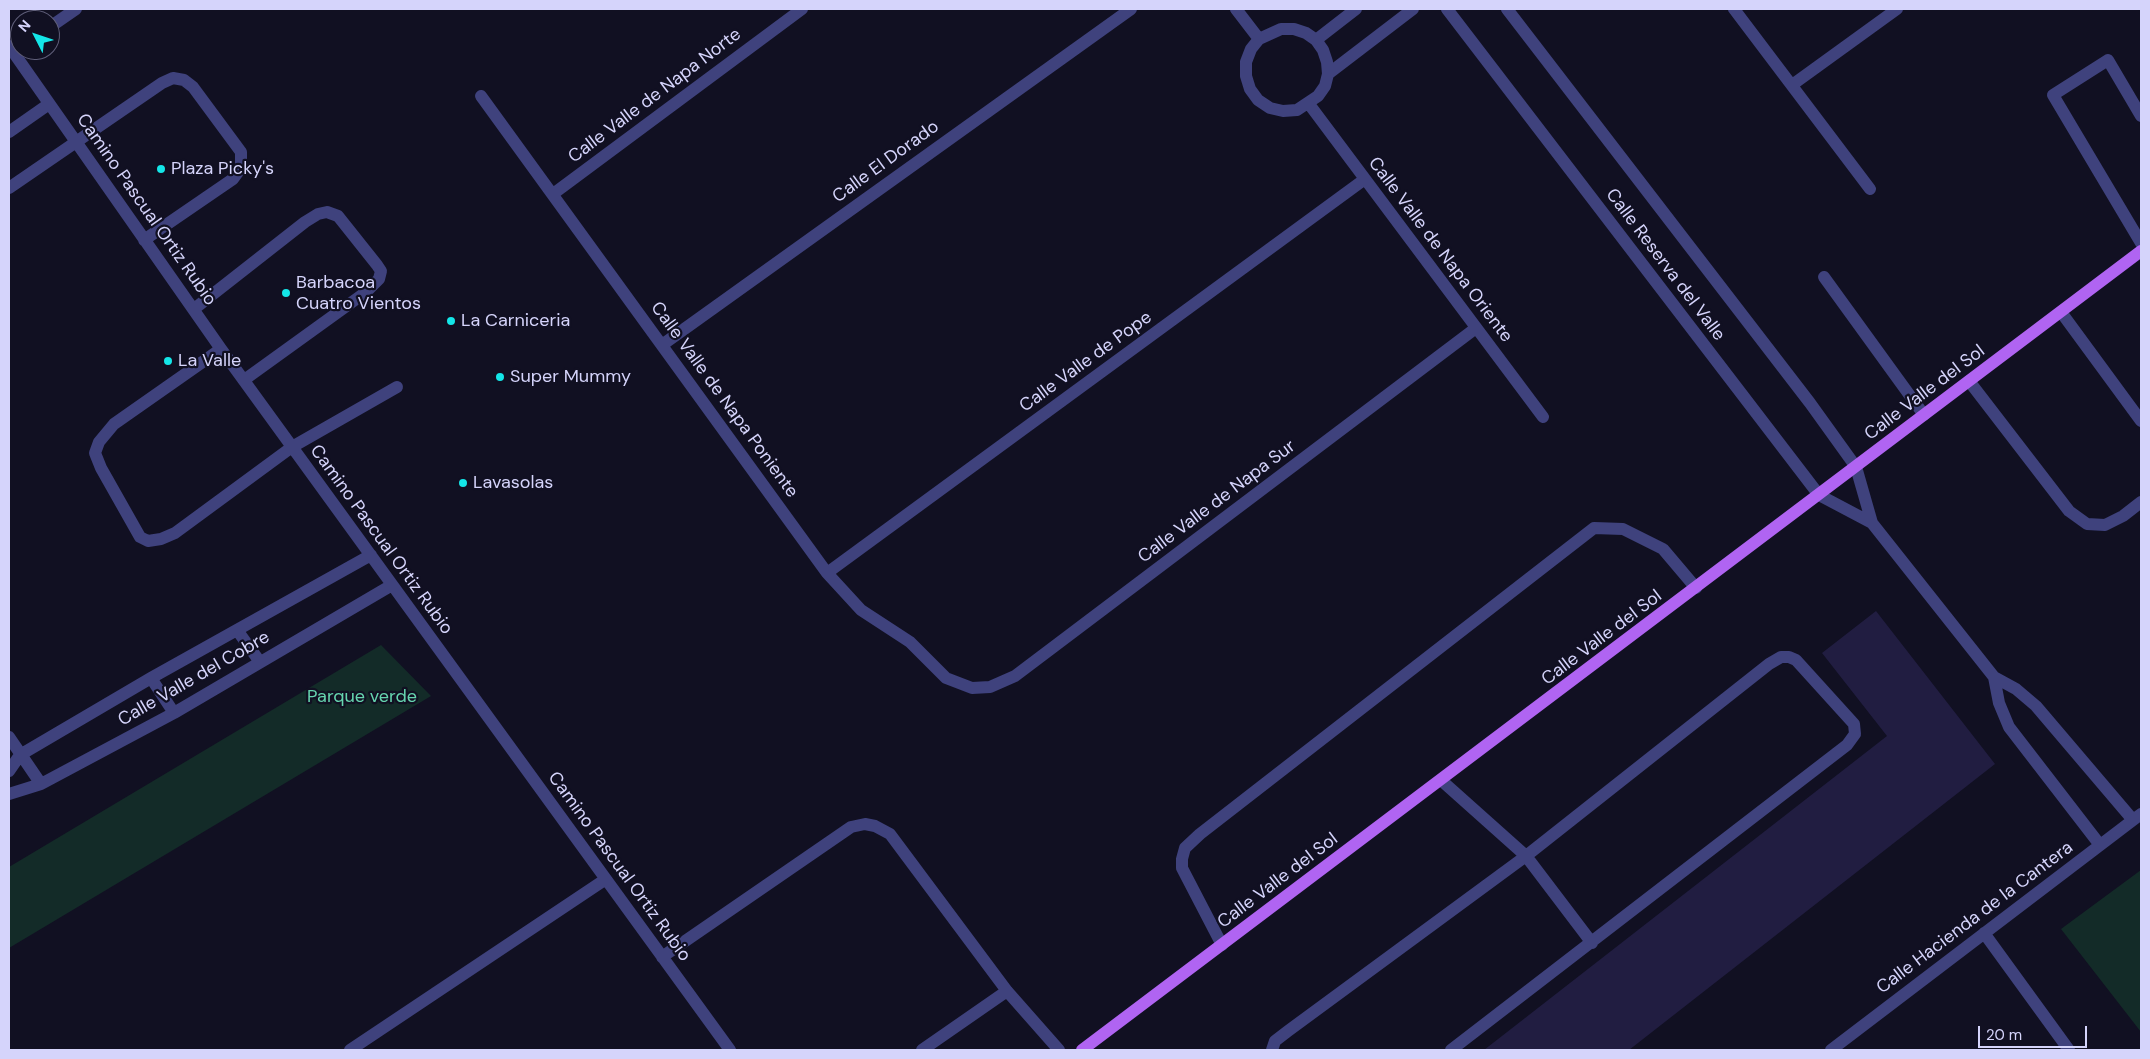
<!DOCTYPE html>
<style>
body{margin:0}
#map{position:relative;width:2150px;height:1059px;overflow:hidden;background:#111022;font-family:"DM Sans",sans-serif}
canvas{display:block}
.frame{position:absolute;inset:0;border:10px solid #d5d4fb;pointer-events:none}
.north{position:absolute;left:10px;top:10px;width:50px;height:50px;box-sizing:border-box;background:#111022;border:1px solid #5f5e79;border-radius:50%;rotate:311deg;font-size:14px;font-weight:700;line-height:20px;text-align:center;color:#d5d4fb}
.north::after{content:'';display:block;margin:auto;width:18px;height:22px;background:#14e6e8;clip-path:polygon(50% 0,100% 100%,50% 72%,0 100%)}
.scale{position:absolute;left:1978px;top:1026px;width:109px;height:22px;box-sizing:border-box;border:2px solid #d5d4fb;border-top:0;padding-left:6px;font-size:15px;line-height:18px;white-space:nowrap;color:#d5d4fb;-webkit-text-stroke:4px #111022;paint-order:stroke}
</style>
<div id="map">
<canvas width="2150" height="1059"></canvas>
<div class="frame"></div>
<div class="north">N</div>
<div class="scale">20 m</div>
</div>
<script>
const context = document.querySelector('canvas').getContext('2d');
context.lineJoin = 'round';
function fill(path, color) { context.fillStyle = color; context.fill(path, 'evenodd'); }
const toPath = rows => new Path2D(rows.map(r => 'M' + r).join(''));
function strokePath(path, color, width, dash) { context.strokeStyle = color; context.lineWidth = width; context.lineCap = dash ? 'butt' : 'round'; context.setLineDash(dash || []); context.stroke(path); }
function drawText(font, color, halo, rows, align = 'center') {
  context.font = font + ' "DM Sans",sans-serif'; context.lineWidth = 4.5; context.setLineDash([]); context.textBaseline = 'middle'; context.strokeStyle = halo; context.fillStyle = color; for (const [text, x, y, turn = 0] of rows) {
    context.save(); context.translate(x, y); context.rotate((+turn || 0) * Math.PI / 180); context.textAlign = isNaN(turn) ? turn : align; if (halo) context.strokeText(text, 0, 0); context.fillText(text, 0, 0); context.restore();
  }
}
const green = toPath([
 [381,645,431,696,9,948,9,867],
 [2141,870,2141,1032,2061,929]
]);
const building = toPath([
 [1876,611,1995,764,1629,1050,1484,1050,1887,736,1822,653]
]);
const minor = toPath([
 [1236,9,1259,39],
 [1447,9,1819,495,1872,523],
 [1507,9,1810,403,1856,467,1872,523,1994,677,2016,689,2036,706,2133,820],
 [1734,9,1870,189],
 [50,27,76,9],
 [1316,40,1356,9],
 [9,46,221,349,730,1050],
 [1328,74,1327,62,1323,50,1316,40,1306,33,1294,29,1281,29,1259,39,1251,49,1246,62,1246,76,1250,89,1258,100,1270,108,1283,111,1297,110,1318,96,1325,86,1328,74,1413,9],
 [1792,85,1897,9],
 [481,96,827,573,861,610,910,642,946,678,972,688,990,687,1015,676,1476,328],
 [1309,104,1543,417],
 [2141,116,2108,60,2053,95,2141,243],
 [9,132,49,104],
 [9,188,162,83,173,78,184,80,193,87,241,152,241,168,233,179,144,240],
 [553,194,802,9],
 [1824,277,1924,415],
 [194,309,305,222,318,214,327,212,338,216,377,265,381,271,379,279,366,292,244,380],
 [2061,312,2141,421],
 [662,345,1131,9],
 [221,349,114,424,99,442,95,453,101,468,140,537,148,541,161,539,175,533,292,447,397,387],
 [1969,381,2069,511,2087,524,2105,525,2123,516,2141,502],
 [827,573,1365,179],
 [237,630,260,662],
 [1994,677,1999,703,2009,727,2100,845],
 [151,678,174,713],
 [9,737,41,784],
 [9,771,20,755,151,678,371,555],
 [1442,781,1526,856,1592,943],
 [9,794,41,784,174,713,392,585],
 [1984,933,2069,1050],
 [1222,945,1182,868,1182,859,1185,848,1200,834,1594,528,1623,529,1663,549,1696,588],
 [662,957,851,827,865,824,875,826,890,834,1007,991,1059,1050],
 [350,1050,606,879],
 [922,1050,1007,991],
 [1272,1050,1275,1041,1288,1031,1526,856,1769,664,1781,657,1789,657,1796,660,1854,724,1855,734,1847,745,1451,1050],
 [1831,1050,2141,814]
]);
const major = toPath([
 [1082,1050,2141,251]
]);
const markers = [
 [161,169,5,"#14e6e8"],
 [286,293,5,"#14e6e8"],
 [451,321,5,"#14e6e8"],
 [168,361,5,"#14e6e8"],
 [500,377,5,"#14e6e8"],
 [463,483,5,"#14e6e8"]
];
const streetNames = [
 ["Calle Valle de Napa Norte",655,96,-37],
 ["Calle El Dorado",886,162,-36],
 ["Camino Pascual Ortiz Rubio",146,210,55],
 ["Calle Valle de Napa Oriente",1440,250,53],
 ["Calle Reserva del Valle",1665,265,53],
 ["Calle Valle de Pope",1086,362,-36],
 ["Calle Valle del Sol",1925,393,-37],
 ["Calle Valle de Napa Poniente",724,400,54],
 ["Calle Valle de Napa Sur",1217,502,-37],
 ["Camino Pascual Ortiz Rubio",381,540,54],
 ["Calle Valle del Sol",1602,638,-37],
 ["Calle Valle del Cobre",194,679,-30],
 ["Camino Pascual Ortiz Rubio",619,867,54],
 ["Calle Valle del Sol",1278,881,-37],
 ["Calle Hacienda de la Cantera",1975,918,-37]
];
const poiNames = [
 ["Plaza Picky's",171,169],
 ["Barbacoa",296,283],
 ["Cuatro Vientos",296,304],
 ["La Carniceria",461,321],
 ["La Valle",178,361],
 ["Super Mummy",510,377],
 ["Lavasolas",473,483]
];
const parkNames = [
 ["Parque verde",362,697]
];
fill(green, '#132b28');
fill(building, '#211d41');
strokePath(minor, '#3f427d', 12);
strokePath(major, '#b064f2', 12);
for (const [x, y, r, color] of markers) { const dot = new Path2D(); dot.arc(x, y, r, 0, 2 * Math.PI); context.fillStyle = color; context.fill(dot); strokePath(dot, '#111022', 2); }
drawText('18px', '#d5d4fb', '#111022', streetNames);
drawText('18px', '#d5d4fb', '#111022', poiNames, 'left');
drawText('18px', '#66d5af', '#111022', parkNames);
</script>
